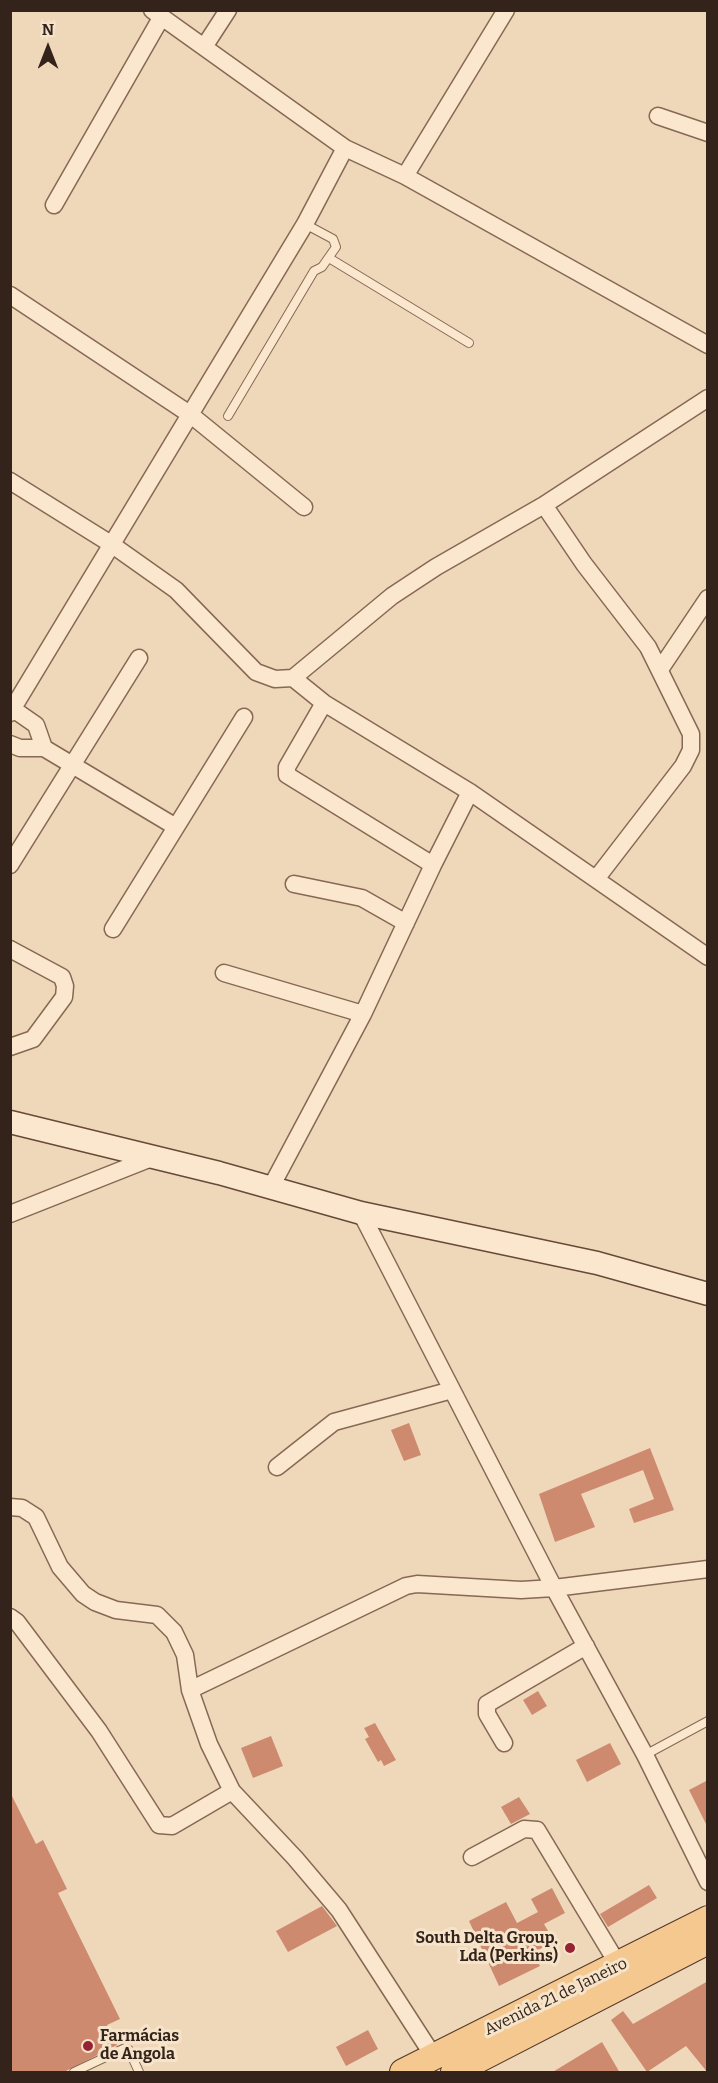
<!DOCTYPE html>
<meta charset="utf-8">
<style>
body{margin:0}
#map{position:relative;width:718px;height:2083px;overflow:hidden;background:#efd8ba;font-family:Bitter,serif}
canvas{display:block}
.frame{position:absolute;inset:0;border:12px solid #34231a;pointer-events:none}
.north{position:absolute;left:18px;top:18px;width:60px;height:60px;-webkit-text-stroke:4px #f6e4ca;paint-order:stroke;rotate:0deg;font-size:16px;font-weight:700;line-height:24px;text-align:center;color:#34231a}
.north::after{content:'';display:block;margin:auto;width:21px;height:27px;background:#34231a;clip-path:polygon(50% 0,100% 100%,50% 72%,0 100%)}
</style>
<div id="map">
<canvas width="718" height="2083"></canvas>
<div class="frame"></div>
<div class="north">N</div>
</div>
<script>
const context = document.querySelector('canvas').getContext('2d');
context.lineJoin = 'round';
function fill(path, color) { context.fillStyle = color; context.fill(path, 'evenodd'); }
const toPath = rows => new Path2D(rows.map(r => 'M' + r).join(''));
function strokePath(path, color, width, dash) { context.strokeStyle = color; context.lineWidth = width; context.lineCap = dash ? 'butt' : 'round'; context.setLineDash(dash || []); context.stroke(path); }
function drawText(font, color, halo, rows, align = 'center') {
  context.font = font + ' Bitter,serif'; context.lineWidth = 6; context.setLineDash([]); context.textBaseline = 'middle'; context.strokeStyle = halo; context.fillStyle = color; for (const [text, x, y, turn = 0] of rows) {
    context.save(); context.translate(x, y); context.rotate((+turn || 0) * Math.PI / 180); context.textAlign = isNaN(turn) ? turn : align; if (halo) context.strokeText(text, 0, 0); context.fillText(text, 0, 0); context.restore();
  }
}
const building = toPath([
 [409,1423,421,1455,404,1461,391,1430],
 [650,1448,674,1510,634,1523,629,1509,654,1499,643,1470,581,1494,595,1527,555,1542,539,1494],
 [538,1691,547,1706,532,1715,523,1700],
 [375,1723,396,1760,384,1766,381,1760,378,1762,365,1739,369,1737,364,1728],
 [271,1736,283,1766,253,1778,241,1748],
 [610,1743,621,1764,587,1782,576,1760],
 [708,1780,708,1828,689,1790],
 [10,1792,36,1844,43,1840,67,1889,58,1893,120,2019,107,2025,117,2045,62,2073,10,2073],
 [519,1797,530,1814,511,1824,501,1807],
 [649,1885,657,1898,608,1927,600,1914],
 [552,1888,565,1913,544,1924,554,1941,533,1953,540,1966,499,1986,469,1921,506,1902,517,1923,538,1912,531,1899],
 [322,1906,337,1926,288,1952,276,1931],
 [708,1981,708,2073,686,2046,647,2072,611,2020,623,2011,633,2024],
 [368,2030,378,2049,346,2066,336,2047],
 [602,2042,620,2073,551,2073]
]);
const service = toPath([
 [329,258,469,343],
 [228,416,314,271,322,267,336,247,333,239,305,224],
 [645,1755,708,1721],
 [74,2072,125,2048,129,2050,139,2072]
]);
const minor = toPath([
 [152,10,345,148,405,176,708,345],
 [204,47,228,10],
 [658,116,708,133],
 [405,176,506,10],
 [54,205,161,18],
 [10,295,191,415,304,507],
 [10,481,111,544,176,590,256,672,275,679,293,678,392,596,436,567,544,505,708,398],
 [544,505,584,564,648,647,691,734,691,750,683,766,596,879],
 [661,668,708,598],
 [293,678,324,703,470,792,708,957],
 [324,703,287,767,287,775,433,865],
 [13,709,36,725,44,748],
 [10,713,305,224,345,148],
 [10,744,20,748,44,748,176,827],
 [10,865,139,658],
 [294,884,362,898,406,923],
 [113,929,244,717],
 [10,949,62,977,65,986,64,997,33,1039,10,1047],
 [224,973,363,1014],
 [271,1187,363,1014,433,865,470,792],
 [361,1213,554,1588,645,1755,708,1882],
 [10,1214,154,1157],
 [277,1467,334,1422,452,1390],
 [10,1507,22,1508,36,1517,60,1567,83,1594,95,1602,116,1610,157,1615,174,1632,185,1655,190,1690,209,1744,232,1791,295,1858,339,1910,434,2057],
 [10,1617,17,1622,99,1731,159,1825,172,1826,232,1791],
 [190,1690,406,1586,417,1584,521,1590,554,1588,708,1569],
 [504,1743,487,1714,487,1704,586,1646],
 [472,1857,524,1829,537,1830,619,1966]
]);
const secondary = toPath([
 [10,1122,219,1173,361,1213,597,1263,708,1294]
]);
const primary = toPath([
 [403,2072,708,1919],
 [454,2072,708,1941]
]);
const markers = [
 [570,1948,6,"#962332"],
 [88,2046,6,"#962332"]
];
const poiNames = [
 ["South Delta Group,",558,1939],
 ["Lda (Perkins)",558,1957],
 ["Farmácias",100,2037,"left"],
 ["de Angola",100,2055,"left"]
];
const streetNames = [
 ["Avenida 21 de Janeiro",556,1997,-26]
];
fill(building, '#ce8a6e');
strokePath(service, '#866854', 10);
strokePath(minor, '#866854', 19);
strokePath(secondary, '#674938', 25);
strokePath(primary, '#533729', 28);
strokePath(service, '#fae7cd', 8);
strokePath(minor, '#fae7cd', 16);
strokePath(secondary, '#fae7cd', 22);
strokePath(primary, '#f5c88f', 26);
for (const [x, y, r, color] of markers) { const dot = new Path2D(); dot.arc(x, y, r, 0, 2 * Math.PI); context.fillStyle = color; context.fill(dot); strokePath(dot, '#f6e4ca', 2); }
drawText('bold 16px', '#34231a', '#f6e4ca', poiNames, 'right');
drawText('16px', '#34231a', '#f6e4ca', streetNames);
</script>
